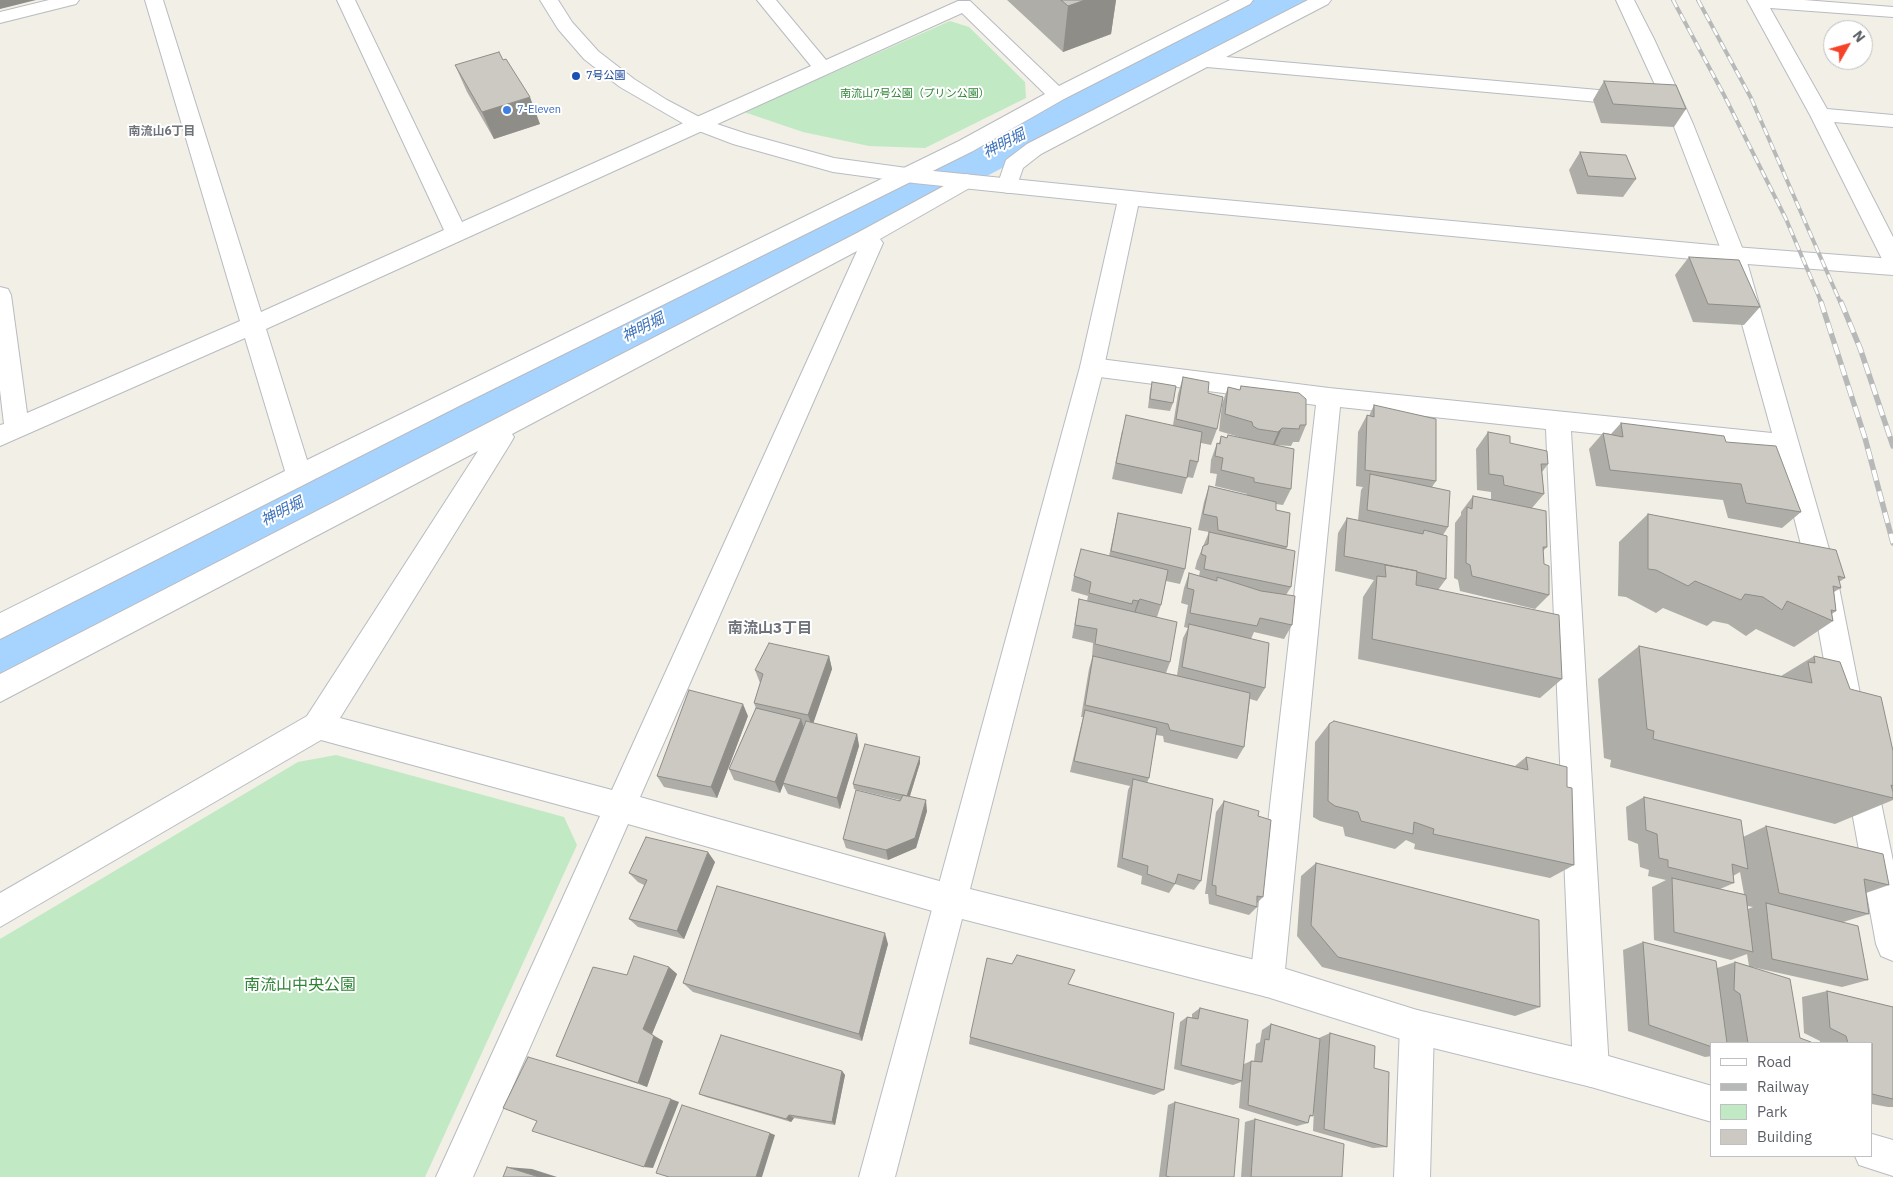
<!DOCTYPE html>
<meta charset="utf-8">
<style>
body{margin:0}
#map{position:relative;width:1893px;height:1177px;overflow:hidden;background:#f1efe6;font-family:"IBM Plex Sans",sans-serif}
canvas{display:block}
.legend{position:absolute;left:1710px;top:1042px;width:162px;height:115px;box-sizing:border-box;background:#fff;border:1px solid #bec0c2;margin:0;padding:6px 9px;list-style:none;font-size:15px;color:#5d6167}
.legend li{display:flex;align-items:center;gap:10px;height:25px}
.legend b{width:25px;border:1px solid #bec0c2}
.north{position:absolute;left:1823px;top:20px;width:50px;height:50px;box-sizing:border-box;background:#fff;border:1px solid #bec0c2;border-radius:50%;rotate:52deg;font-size:14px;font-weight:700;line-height:20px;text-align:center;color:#5d6167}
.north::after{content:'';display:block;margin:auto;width:18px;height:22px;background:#f54228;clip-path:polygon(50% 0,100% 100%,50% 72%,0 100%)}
</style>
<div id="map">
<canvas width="1893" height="1177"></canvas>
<ul class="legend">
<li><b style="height:6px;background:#fff"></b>Road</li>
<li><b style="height:6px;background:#b7b8b8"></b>Railway</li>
<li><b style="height:14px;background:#c1e9c3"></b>Park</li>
<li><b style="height:14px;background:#ccc9c3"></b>Building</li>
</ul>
<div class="north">N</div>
</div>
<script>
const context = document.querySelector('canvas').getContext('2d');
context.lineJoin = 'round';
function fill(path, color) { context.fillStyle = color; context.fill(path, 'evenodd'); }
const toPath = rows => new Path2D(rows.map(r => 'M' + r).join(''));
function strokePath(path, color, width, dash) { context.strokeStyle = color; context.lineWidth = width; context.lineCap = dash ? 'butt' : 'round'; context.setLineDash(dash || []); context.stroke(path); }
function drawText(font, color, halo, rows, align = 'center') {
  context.font = font + ' "IBM Plex Sans","Noto Sans JP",sans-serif'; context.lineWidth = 4; context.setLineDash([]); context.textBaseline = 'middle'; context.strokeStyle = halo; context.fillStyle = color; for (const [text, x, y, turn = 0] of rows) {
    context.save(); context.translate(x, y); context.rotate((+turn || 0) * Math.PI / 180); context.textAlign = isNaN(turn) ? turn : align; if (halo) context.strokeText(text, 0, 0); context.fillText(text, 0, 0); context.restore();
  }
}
const green = toPath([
 [950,21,969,27,1025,82,1026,98,925,148,869,146,803,132,744,112],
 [336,755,564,817,577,845,425,1177,0,1177,0,939,298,762]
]);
const river = toPath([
 [1249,0,1310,0,1303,10,27,680,0,690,0,619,1249,0]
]);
const street = toPath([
 [49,0,79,0,76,4,0,23,0,12,49,0],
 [145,0,163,0,261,312,444,230,337,0,355,0,462,222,811,66,757,0,776,0,826,60,958,1,970,1,1059,86,1230,0,1253,0,1250,4,1064,99,973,151,461,405,0,639,0,613,285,471,245,338,0,446,0,425,4,424,0,390,0,287,8,289,11,295,27,413,240,321,145,0],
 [962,13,1045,94,959,141,307,460,266,329,962,13],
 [1308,0,1331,0,1328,4,1226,57,1632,93,1639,95,1642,99,1639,103,1632,105,1207,67,1041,154,1023,168,1015,191,1008,193,1001,191,997,186,1006,160,1027,144,1308,0],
 [1616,0,1634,0,1654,39,1693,124,1745,255,1837,577,1861,699,1856,708,1846,712,1836,708,1831,699,1809,577,1778,453,1571,431,1609,1069,1603,1081,1591,1087,1579,1081,1573,1069,1546,429,1340,407,1284,980,1279,992,1267,997,1255,992,1250,980,1316,405,1092,376,1084,373,1080,367,1084,361,1092,358,1329,388,1772,433,1723,255,1673,124,1616,0],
 [1747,0,1804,0,1893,7,1893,17,1770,8,1827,109,1893,115,1893,127,1834,122,1893,237,1893,267,1885,264,1882,259,1810,115,1747,0],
 [966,174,973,176,976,181,973,186,880,239,883,243,640,797,950,884,961,889,966,900,961,911,950,916,628,824,473,1177,436,1177,600,816,321,740,0,927,0,893,307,716,478,451,0,702,0,674,857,233,966,174],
 [857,251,612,790,340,718,510,444,514,437,512,434,857,251],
 [1860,759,1871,763,1875,773,1893,861,1893,961,1881,956,1876,944,1845,773,1849,763,1860,759],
 [1417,1010,1429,1015,1434,1027,1430,1177,1394,1177,1400,1027,1405,1015,1417,1010]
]);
const secondary = toPath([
 [540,0,558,0,572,22,598,51,634,79,667,100,705,120,747,134,834,158,914,169,1160,194,1734,247,1893,259,1893,275,1734,263,1138,206,1104,367,970,889,1267,963,1417,1010,1591,1051,1712,1086,1712,1122,1591,1087,1417,1044,1267,997,962,919,895,1177,859,1177,1080,367,1117,204,914,183,833,172,733,144,691,128,620,87,584,59,558,29,540,0],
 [1872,1134,1893,1140,1893,1176,1859,1165,1855,1156,1872,1156,1872,1134]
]);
const railFar1 = toPath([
 [1673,0,1724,95,1786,219,1822,304],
 [1698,0,1751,98,1841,304]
]);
const rail = toPath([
 [1821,302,1865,438,1893,543],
 [1841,302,1860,348,1893,446]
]);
const wall = toPath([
 [1007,0,1116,0,1111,34,1063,52],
 [455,65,540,124,494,139,467,92],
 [1604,81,1686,109,1674,127,1601,123,1593,100],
 [1580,152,1636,179,1623,197,1577,194,1569,170],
 [1689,257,1760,307,1744,325,1693,322,1675,275],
 [1183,377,1208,393,1217,429,1211,445,1201,443,1198,462,1193,478,1187,477,1182,494,1112,479,1122,431,1173,425,1178,394],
 [1152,382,1173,403,1170,411,1148,408,1150,391],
 [1241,386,1306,425,1299,442,1293,442,1291,446,1275,445,1291,489,1283,505,1276,504,1276,510,1287,547,1286,549,1291,587,1286,595,1292,625,1284,639,1254,632,1251,639,1265,688,1257,701,1250,699,1244,747,1237,759,1164,742,1163,736,1156,735,1149,778,1147,783,1201,881,1194,890,1175,884,1169,893,1141,884,1142,876,1117,867,1128,790,1130,786,1070,772,1083,717,1081,717,1089,669,1092,658,1093,643,1072,638,1079,599,1087,601,1088,596,1071,591,1074,576,1109,556,1118,513,1185,569,1180,584,1166,581,1161,605,1157,617,1170,662,1166,673,1177,675,1183,638,1188,628,1184,627,1188,605,1181,603,1184,588,1189,573,1199,576,1200,571,1195,569,1197,561,1209,532,1198,530,1204,502,1209,486,1247,495,1247,494,1215,486,1217,474,1210,473,1211,460,1217,443,1219,443,1221,436,1227,438,1246,439,1219,431,1222,404,1228,387,1240,390],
 [1374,405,1436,481,1432,487,1448,527,1443,535,1446,579,1438,590,1562,679,1540,698,1358,659,1363,597,1374,580,1335,571,1338,533,1347,518,1358,520,1361,490,1363,487,1356,486,1358,432,1367,415,1369,416],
 [1621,423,1726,442,1801,512,1782,528,1728,518,1723,500,1596,486,1589,449,1603,433,1611,434],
 [1488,432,1510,443,1548,464,1542,472,1544,494,1532,508,1547,547,1543,551,1544,564,1549,595,1535,609,1460,591,1458,580,1454,578,1455,523,1461,515,1461,512,1473,496,1491,500,1491,492,1477,490,1476,449],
 [1648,514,1845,578,1839,582,1841,588,1834,592,1836,611,1832,614,1833,621,1794,647,1756,629,1746,636,1728,624,1713,621,1707,626,1663,608,1656,613,1626,597,1618,596,1619,542],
 [1639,646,1781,676,1814,656,1850,689,1893,751,1893,800,1835,824,1610,767,1611,760,1604,758,1598,679],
 [829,656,832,669,813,723,857,734,859,746,840,809,788,794,783,784,780,793,734,780,729,769,756,708,754,703,760,683,755,670],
 [748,716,717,798,664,787,657,776],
 [1329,724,1515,766,1526,757,1567,787,1574,865,1550,878,1414,849,1415,844,1406,840,1395,849,1345,836,1343,827,1320,821,1313,817,1315,742],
 [920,763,910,796,927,811,916,848,888,860,846,848,843,839,900,800,854,789,853,784],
 [1644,797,1743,837,1766,826,1889,885,1866,893,1869,914,1843,922,1868,980,1842,987,1752,967,1800,1038,1811,1043,1712,1043,1712,1056,1705,1057,1628,1031,1623,950,1643,942,1717,968,1735,962,1749,966,1747,954,1731,960,1654,940,1652,887,1666,880,1648,876,1649,870,1640,867,1638,844,1628,840,1626,807],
 [1740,872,1744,894,1720,889,1734,883,1733,876],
 [1748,906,1753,907,1748,909],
 [1224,801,1258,816,1263,897,1257,903,1257,907,1249,915,1209,904,1208,894,1205,894,1216,812],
 [715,862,684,939,638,927,629,919,644,885,638,882,629,873],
 [1316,863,1540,1007,1515,1016,1322,967,1297,936,1301,876],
 [888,944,862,1041,693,992,683,983],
 [669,967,677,974,652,1034,663,1041,647,1087,556,1056,627,975],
 [1068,984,1164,1090,1154,1095,969,1044,970,1037],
 [1827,991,1893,1007,1893,1107,1888,1107,1872,1104,1872,1043,1820,1043,1820,1041,1804,1033,1802,997],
 [1200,1008,1244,1064,1251,1061,1254,1061,1256,1044,1260,1042,1262,1030,1271,1024,1318,1039,1319,1038,1330,1033,1374,1068,1387,1147,1373,1148,1313,1131,1314,1109,1313,1116,1309,1117,1308,1123,1297,1126,1239,1108,1241,1082,1233,1085,1174,1069,1180,1022,1187,1017,1192,1018,1192,1014],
 [842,1071,845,1075,835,1125,794,1118,791,1122,706,1097,699,1094],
 [1175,1102,1234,1177,1159,1177,1168,1105],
 [1255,1119,1342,1177,1241,1177,1245,1122]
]);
const shadedWall = toPath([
 [0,0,36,0,0,9],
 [1085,0,1116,0,1111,34,1063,52,1068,6],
 [530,97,540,124,494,139,482,112],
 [1282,428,1275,444,1271,449,1278,432],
 [1140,599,1135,613,1133,616,1138,601],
 [829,656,832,669,812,727,808,715],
 [743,704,748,716,717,798,711,787],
 [801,719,805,731,780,793,775,782],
 [857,734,859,746,840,809,837,798],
 [920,757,920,763,908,802,907,796],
 [926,800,927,811,916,848,888,860,886,850],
 [708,852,715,862,684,939,677,931],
 [885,933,888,944,862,1041,859,1034],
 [669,967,677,974,652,1034,643,1029],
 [654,1036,663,1041,647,1087,638,1083],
 [842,1071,845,1075,835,1125,832,1122],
 [671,1099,679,1102,653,1168,644,1167],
 [789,1115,794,1118,791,1122,786,1119],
 [770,1133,775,1135,762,1177,756,1177],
 [507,1167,532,1169,557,1177,539,1177]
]);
const building = toPath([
 [1061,0,1085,0,1068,6,1061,0],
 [499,52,503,60,506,59,530,97,482,112,455,65,499,52],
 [1604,81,1676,85,1686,109,1613,104,1604,81],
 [1580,152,1626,155,1636,179,1588,176,1580,152],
 [1689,257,1739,260,1760,307,1708,304,1689,257],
 [1183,377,1209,382,1208,393,1223,397,1217,429,1176,419,1183,377],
 [1152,382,1176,386,1173,403,1150,399,1152,382],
 [1241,386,1299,393,1306,399,1306,425,1300,425,1299,429,1282,428,1278,432,1258,429,1253,426,1252,422,1225,414,1228,387,1240,390,1241,386],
 [1374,405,1436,419,1436,481,1365,470,1367,415,1374,417,1374,405],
 [1126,415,1202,432,1198,462,1190,460,1187,478,1116,463,1126,415],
 [1621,423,1724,436,1726,442,1776,446,1801,512,1746,503,1741,484,1610,470,1603,433,1623,437,1621,423],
 [1488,432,1510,436,1510,443,1547,451,1548,464,1541,464,1544,494,1504,485,1503,476,1489,474,1488,432],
 [1228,435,1294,449,1291,489,1254,482,1254,478,1221,470,1223,458,1215,456,1217,443,1220,444,1221,436,1227,438,1228,435],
 [1370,474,1450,491,1448,527,1367,510,1370,474],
 [1209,486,1276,502,1276,510,1290,513,1287,547,1218,530,1217,517,1203,514,1209,486],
 [1473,496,1546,511,1547,547,1543,547,1544,564,1549,566,1549,595,1472,576,1470,565,1466,563,1467,507,1472,509,1473,496],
 [1118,513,1191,528,1185,569,1111,551,1118,513],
 [1648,514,1836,550,1845,578,1838,576,1841,588,1833,586,1836,611,1831,610,1833,621,1787,601,1782,610,1763,597,1745,594,1741,600,1695,581,1688,586,1656,570,1648,569,1648,514],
 [1347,518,1423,534,1424,530,1447,536,1446,579,1417,572,1417,571,1344,556,1347,518],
 [1209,532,1295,551,1291,587,1204,569,1206,556,1201,554,1203,546,1208,544,1209,532],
 [1081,549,1168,570,1161,605,1140,599,1138,601,1133,600,1132,604,1089,593,1091,582,1074,576,1081,549],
 [1385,565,1417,571,1416,585,1559,615,1562,679,1372,639,1377,576,1386,577,1385,565],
 [1189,573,1217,581,1217,577,1261,591,1295,596,1292,625,1260,618,1257,626,1190,613,1194,590,1187,588,1189,573],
 [1079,599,1177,622,1170,662,1095,644,1097,629,1075,625,1079,599],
 [1189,624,1269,643,1265,688,1182,667,1189,624],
 [769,643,829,656,808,715,754,703,763,674,755,670,769,643],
 [1639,646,1812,683,1808,662,1815,663,1814,656,1840,662,1850,689,1881,697,1893,751,1893,786,1891,785,1893,792,1893,798,1653,739,1654,731,1647,729,1639,646],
 [1093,656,1250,693,1244,747,1170,730,1168,724,1085,705,1093,656],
 [689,690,743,704,711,787,657,776,689,690],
 [756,708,801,719,775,782,729,769,756,708],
 [1085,710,1157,728,1149,778,1074,761,1085,710],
 [806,721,857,734,837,798,783,783,806,721],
 [1334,721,1528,770,1526,757,1567,767,1567,787,1572,788,1574,865,1433,834,1434,829,1414,822,1413,834,1361,821,1358,812,1335,806,1328,801,1329,724,1334,721],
 [865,744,920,757,907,796,853,784,865,744],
 [1133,779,1213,799,1201,881,1178,874,1175,884,1147,874,1148,866,1122,858,1133,779],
 [856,790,900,801,903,795,926,800,915,838,886,850,843,839,856,790],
 [1644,797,1741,820,1748,869,1732,864,1734,883,1668,867,1668,860,1659,858,1657,834,1646,830,1644,797],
 [1224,801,1259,811,1258,816,1271,820,1263,897,1257,896,1257,907,1216,895,1216,886,1212,885,1224,801],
 [1766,826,1883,854,1889,885,1864,879,1869,914,1779,893,1766,826],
 [646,837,708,852,677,931,629,919,647,880,629,873,646,837],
 [1316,863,1539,920,1540,1007,1338,957,1311,925,1316,863],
 [1672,878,1746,895,1753,952,1674,932,1672,878],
 [717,886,885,933,859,1034,683,983,717,886],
 [1766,903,1858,926,1868,980,1772,959,1766,903],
 [1643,942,1716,961,1727,1043,1712,1043,1712,1047,1649,1025,1643,942],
 [1017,955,1075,970,1068,984,1174,1013,1164,1090,970,1037,987,958,1012,964,1017,955],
 [634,956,669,967,643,1029,654,1036,638,1083,556,1056,593,967,627,975,634,956],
 [1735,962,1790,979,1800,1038,1811,1042,1811,1043,1748,1043,1740,994,1734,990,1735,962],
 [1827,991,1893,1007,1893,1099,1872,1094,1872,1043,1848,1043,1846,1036,1830,1028,1827,991],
 [1200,1008,1248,1020,1242,1081,1181,1065,1187,1017,1198,1019,1200,1008],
 [1271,1024,1320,1039,1313,1116,1310,1115,1308,1123,1248,1105,1251,1061,1262,1062,1265,1039,1269,1040,1271,1024],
 [1330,1033,1375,1046,1374,1068,1389,1072,1387,1147,1324,1129,1330,1033],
 [721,1035,842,1071,832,1122,789,1115,786,1119,699,1094,721,1035],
 [528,1057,671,1099,644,1167,532,1131,537,1121,503,1108,528,1057],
 [1175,1102,1239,1119,1234,1177,1170,1177,1166,1176,1175,1102],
 [682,1105,770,1133,756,1177,669,1177,656,1173,682,1105],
 [1255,1119,1344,1144,1342,1177,1251,1177,1255,1119],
 [507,1167,539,1177,503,1177,507,1167]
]);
const markers = [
 [576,76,5,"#1a4fb4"],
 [507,110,5,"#3f7fe0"]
];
const farTransitnames = [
 ["7号公園",586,76]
];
const farParknames = [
 ["南流山7号公園（プリン公園）",915,94]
];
const farShopnames = [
 ["7-Eleven",517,110]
];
const farNeighbourhoodnames = [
 ["南流山6丁目",162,132]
];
const waterNames = [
 ["神明堀",1004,144,-27],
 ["神明堀",643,328,-27],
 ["神明堀",282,512,-27]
];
const neighbourhoodNames = [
 ["南流山3丁目",770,629]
];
const nearParknames = [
 ["南流山中央公園",300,985]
];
fill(green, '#c1e9c3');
fill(river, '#a7d4ff');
strokePath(street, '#b8bbc0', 2);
strokePath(secondary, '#b9bcc2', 2);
fill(street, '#fff');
fill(secondary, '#fff');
strokePath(railFar1, '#b7b8b8', 4);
strokePath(rail, '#b7b8b8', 5.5);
strokePath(railFar1, '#fff', 2.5, [8]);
strokePath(rail, '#fff', 4, [11]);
fill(wall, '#afada8');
fill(shadedWall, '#8f8d88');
fill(building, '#ccc9c3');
strokePath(building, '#8f8d88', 1);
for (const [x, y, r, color] of markers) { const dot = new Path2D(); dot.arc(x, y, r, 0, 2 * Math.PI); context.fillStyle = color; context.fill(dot); strokePath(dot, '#fff', 2); }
drawText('11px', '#164399', '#fff', farTransitnames, 'left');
drawText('11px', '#2f8437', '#fff', farParknames);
drawText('11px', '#366cbe', '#fff', farShopnames, 'left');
drawText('bold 12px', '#6e7379', '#fff', farNeighbourhoodnames);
drawText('italic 15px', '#3c72b9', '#fff', waterNames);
drawText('bold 15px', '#6e7379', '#fff', neighbourhoodNames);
drawText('16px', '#2f8437', '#fff', nearParknames);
</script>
